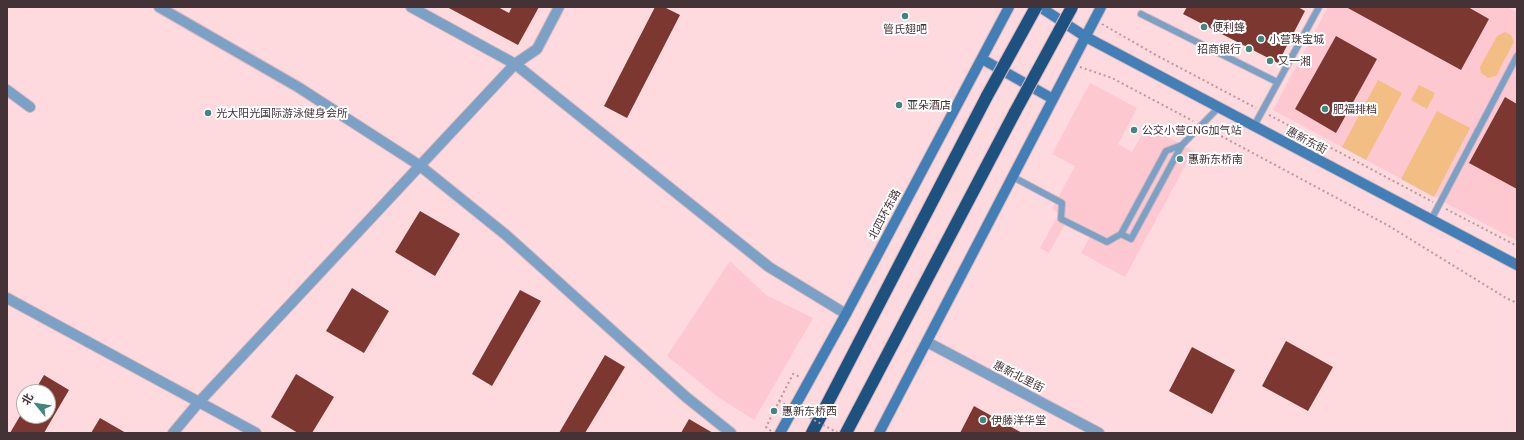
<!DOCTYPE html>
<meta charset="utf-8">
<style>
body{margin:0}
#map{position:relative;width:1524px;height:440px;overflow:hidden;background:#fed9de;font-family:Georgia,"Noto Sans SC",serif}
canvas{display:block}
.frame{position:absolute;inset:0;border:8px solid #443336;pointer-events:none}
.north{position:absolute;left:16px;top:384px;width:40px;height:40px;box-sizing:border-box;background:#fff;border:1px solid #b4adaf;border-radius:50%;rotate:300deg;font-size:11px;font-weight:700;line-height:16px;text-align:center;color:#443336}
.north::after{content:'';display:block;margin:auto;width:14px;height:18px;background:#408781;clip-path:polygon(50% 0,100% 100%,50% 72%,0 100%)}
</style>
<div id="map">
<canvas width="1524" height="440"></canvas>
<div class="frame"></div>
<div class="north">北</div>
</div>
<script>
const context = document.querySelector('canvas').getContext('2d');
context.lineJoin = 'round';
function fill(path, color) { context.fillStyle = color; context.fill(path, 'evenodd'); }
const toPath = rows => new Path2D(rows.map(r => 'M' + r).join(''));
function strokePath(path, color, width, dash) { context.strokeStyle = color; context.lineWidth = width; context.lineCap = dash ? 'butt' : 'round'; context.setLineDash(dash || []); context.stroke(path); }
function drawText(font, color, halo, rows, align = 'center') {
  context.font = font + ' Georgia,"Noto Sans SC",serif'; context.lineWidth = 4; context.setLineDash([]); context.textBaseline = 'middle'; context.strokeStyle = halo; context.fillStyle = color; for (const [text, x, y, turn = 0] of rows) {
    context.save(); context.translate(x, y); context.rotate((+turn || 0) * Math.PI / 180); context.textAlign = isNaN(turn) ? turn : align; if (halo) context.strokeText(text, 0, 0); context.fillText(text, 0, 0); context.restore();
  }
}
const built = toPath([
 [1328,7,1507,7,1517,12,1517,241,1273,110],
 [1090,83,1137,108,1118,144,1132,152,1147,126,1193,151,1125,277,1081,253,1091,235,1066,222,1049,253,1040,248,1059,213,1052,209,1075,166,1052,154],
 [730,261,766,295,813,318,754,420,718,397,667,356]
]);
const green = toPath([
 [1505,32,1511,35,1514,42,1496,76,1488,78,1481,73,1480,67,1497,36],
 [1378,80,1402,93,1366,160,1342,147],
 [1419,85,1435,93,1427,109,1411,100],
 [1437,111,1470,128,1434,197,1401,179]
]);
const building = toPath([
 [447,7,498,7,509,13,512,7,539,7,518,45],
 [655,7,664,7,680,15,627,118,604,106],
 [1187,7,1298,7,1305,11,1278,63,1183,14],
 [1346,7,1468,7,1489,19,1461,70],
 [1336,36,1377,59,1336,133,1295,109],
 [1505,97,1517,104,1517,189,1469,163],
 [420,211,460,234,435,276,395,252],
 [352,288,389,311,364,353,326,331],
 [520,290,541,301,492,386,472,374],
 [1286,341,1333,367,1308,411,1262,386],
 [1192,347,1235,370,1212,414,1169,391],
 [605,355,625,367,585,433,559,433],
 [296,374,334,397,312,433,298,433,271,417],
 [44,375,69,390,48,426,44,433,10,433,20,416,48,416,48,392,34,392],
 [974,406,1022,433,960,433],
 [100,418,126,433,91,433],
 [689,419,713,433,681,433]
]);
const path = toPath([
 [1102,24,1154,54,1256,108],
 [1080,67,1112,78,1193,121],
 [1269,115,1433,202],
 [1208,129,1389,226,1506,298,1517,303],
 [1446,209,1517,246],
 [771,431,766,427,793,374,800,377]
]);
const lane = toPath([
 [1141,14,1277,82],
 [1254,126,1319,7],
 [1013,177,1062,203,1061,219,1107,242,1121,234,1131,239,1182,145,1219,107],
 [1431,220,1517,56],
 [1121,234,1166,151,1182,145]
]);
const street = toPath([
 [159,7,298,87,419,165,506,235,686,397,731,433],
 [411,7,515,64,769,267,846,314],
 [7,90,30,107],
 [7,298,256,433],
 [927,342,1099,433],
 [173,433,199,402,515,64,537,49,559,7]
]);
const secondary = toPath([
 [1040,7,1086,37,1517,265],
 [982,59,1053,99],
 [780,433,846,314,1009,7],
 [879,433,1101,7]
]);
const highway = toPath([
 [812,433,987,96],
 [846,433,1015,112]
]);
const pathBridge = toPath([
 [779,401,838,433]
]);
const highwayBridge = toPath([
 [987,96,1036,7],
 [1015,112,1072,7]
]);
const markers = [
 [905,16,4,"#408781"],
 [1204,27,4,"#408781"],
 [1261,39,4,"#408781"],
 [1249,49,4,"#408781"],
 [1270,61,4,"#408781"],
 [899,105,4,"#408781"],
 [1325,109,4,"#408781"],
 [208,113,4,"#408781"],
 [1134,130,4,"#408781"],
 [1180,159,4,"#408781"],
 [774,411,4,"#408781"],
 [983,420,4,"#408781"]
];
const poiNames = [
 ["便利蜂",1212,27],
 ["管氏翅吧",905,29,"center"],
 ["小营珠宝城",1269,39],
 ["招商银行",1241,49,"right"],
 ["又一湘",1278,61],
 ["亚朵酒店",907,105],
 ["肥福排档",1333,109],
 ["光大阳光国际游泳健身会所",216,113],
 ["公交小营CNG加气站",1142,130],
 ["惠新东桥南",1188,159],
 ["惠新东桥西",782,411],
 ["伊藤洋华堂",991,420]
];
const streetNames = [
 ["惠新东街",1307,140,28],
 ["北四环东路",884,214,-62],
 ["惠新北里街",1019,376,27]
];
fill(built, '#fec8d0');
fill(green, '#f3be84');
fill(building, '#7b3730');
strokePath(lane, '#d9b8bc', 8);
strokePath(street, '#d9b8bc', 12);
strokePath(secondary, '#d9b8bc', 12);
strokePath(highway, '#d9b8bc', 14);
strokePath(path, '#b79a9e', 2, [2, 3]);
strokePath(lane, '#7ba1c7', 6);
strokePath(street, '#7ba1c7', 10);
strokePath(secondary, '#437fb7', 10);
strokePath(highway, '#1d517f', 12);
strokePath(highwayBridge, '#d9b8bc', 14, []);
strokePath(pathBridge, '#b79a9e', 2, [2, 3]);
strokePath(highwayBridge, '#1d517f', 12);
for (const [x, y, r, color] of markers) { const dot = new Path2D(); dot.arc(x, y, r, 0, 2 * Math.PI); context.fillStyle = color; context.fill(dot); strokePath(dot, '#fff', 1.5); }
drawText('11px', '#443336', '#fff', poiNames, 'left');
drawText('11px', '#443336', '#fff', streetNames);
</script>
